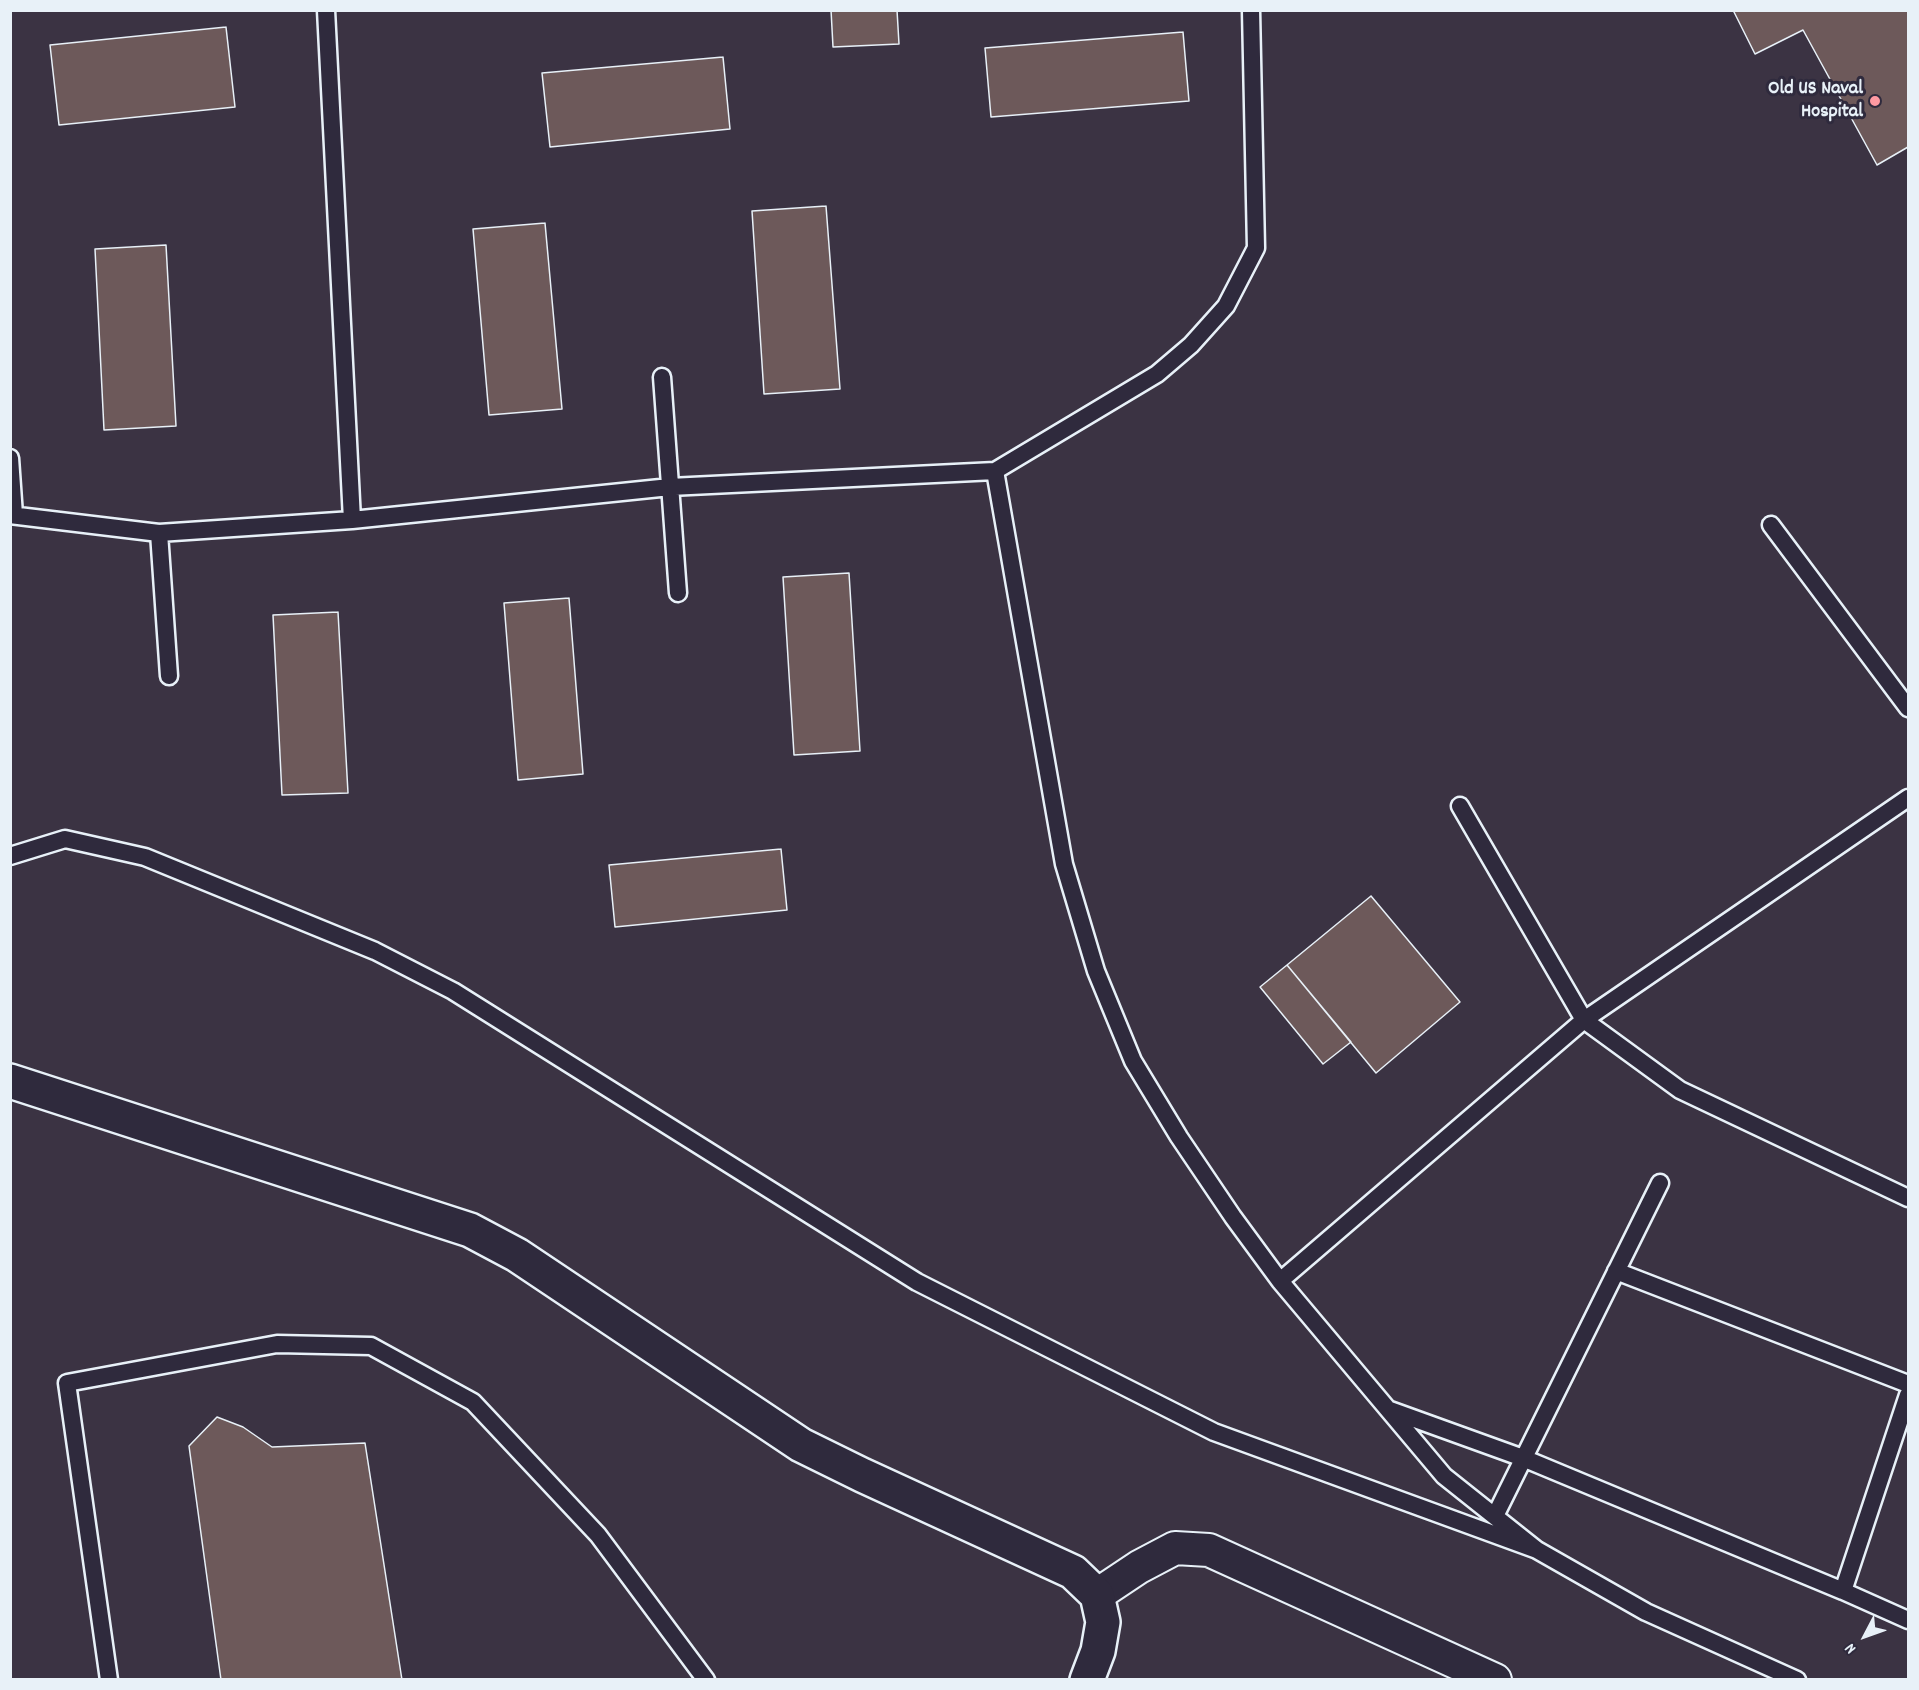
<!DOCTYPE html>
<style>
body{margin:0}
#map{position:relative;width:1919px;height:1690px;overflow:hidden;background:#3b3343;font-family:Dekko,sans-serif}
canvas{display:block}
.frame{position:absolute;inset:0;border:12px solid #e8f1f8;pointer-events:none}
.north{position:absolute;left:1835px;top:1606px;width:60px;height:60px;-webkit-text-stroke:4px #2f2a3d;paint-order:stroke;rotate:229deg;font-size:16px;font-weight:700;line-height:24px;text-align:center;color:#e8f1f8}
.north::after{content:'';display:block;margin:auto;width:21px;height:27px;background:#e8f1f8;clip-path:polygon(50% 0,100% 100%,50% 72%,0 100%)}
</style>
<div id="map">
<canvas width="1919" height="1690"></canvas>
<div class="frame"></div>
<div class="north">N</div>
</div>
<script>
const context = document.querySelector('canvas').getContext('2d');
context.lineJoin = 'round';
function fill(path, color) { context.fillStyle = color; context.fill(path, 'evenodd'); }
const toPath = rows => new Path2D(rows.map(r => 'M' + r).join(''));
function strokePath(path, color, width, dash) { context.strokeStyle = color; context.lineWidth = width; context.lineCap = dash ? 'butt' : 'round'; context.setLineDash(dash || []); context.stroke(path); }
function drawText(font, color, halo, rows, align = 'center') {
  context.font = font + ' Dekko,sans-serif'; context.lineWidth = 6; context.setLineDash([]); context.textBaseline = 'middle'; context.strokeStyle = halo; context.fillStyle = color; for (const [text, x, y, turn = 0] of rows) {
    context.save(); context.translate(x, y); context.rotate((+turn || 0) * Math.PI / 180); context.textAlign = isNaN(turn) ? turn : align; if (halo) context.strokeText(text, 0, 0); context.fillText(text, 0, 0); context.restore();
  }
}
const building = toPath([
 [831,10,897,10,899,44,833,47,831,10],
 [1733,10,1908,10,1908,147,1877,165,1803,30,1755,54,1733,10],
 [226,27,235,107,59,125,50,45,226,27],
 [1183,32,1189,101,991,117,985,48,1183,32],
 [723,57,730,129,550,147,542,73,723,57],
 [826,206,840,389,764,394,752,211,826,206],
 [545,223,562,409,489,415,473,229,545,223],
 [166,245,176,426,104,430,95,249,166,245],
 [849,573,860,751,794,755,783,577,849,573],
 [569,598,583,774,518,780,504,603,569,598],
 [338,612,348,793,282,795,273,615,338,612],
 [781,849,787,910,615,927,609,865,781,849],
 [1371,896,1460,1002,1376,1073,1287,965,1371,896],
 [1287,965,1351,1042,1323,1064,1260,987,1287,965],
 [217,1417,243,1427,272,1447,365,1443,402,1680,221,1680,189,1446,217,1417]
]);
const service = toPath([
 [326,10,352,520],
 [662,377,678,593],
 [10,458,14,515],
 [995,471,1064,864,1096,971,1133,1061,1179,1137,1233,1217,1280,1281,1444,1476,1537,1550,1646,1612,1797,1680],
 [10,515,159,533,352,520,670,487,995,471,1157,374,1191,345,1226,306,1256,248,1251,10],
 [1771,525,1908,708],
 [159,533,169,676],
 [1460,806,1584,1020,1680,1090,1908,1198],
 [10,856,65,839,145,857,375,951,453,991,917,1282,1214,1432,1537,1550],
 [1616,1271,1908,1384],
 [1280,1281,1584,1020,1908,798],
 [1390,1410,1523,1458,1843,1591,1908,1620],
 [1495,1516,1660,1183],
 [1843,1591,1908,1395],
 [109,1680,67,1383,277,1344,371,1346,473,1402,598,1535,706,1680]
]);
const minor = toPath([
 [1097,1595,1139,1567,1175,1548,1209,1550,1495,1680]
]);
const tertiary = toPath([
 [10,1081,470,1230,517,1255,801,1445,862,1475,1073,1572,1097,1595,1103,1622,1098,1651,1087,1680]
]);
const markers = [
 [1875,101,6,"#ff9aa2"]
];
const poiNames = [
 ["Old US Naval",1863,90],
 ["Hospital",1863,113]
];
fill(building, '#6d595a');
strokePath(building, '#e8f1f8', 1.5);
strokePath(service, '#e8f1f8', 21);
strokePath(minor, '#e8f1f8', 36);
strokePath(tertiary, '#e8f1f8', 38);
strokePath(service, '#2f2a3d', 16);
strokePath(minor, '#2f2a3d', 32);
strokePath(tertiary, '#2f2a3d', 33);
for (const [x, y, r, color] of markers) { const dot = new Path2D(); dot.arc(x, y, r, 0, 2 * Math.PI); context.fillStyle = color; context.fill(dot); strokePath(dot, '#2f2a3d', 2); }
drawText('bold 20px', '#e8f1f8', '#2f2a3d', poiNames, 'right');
</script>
